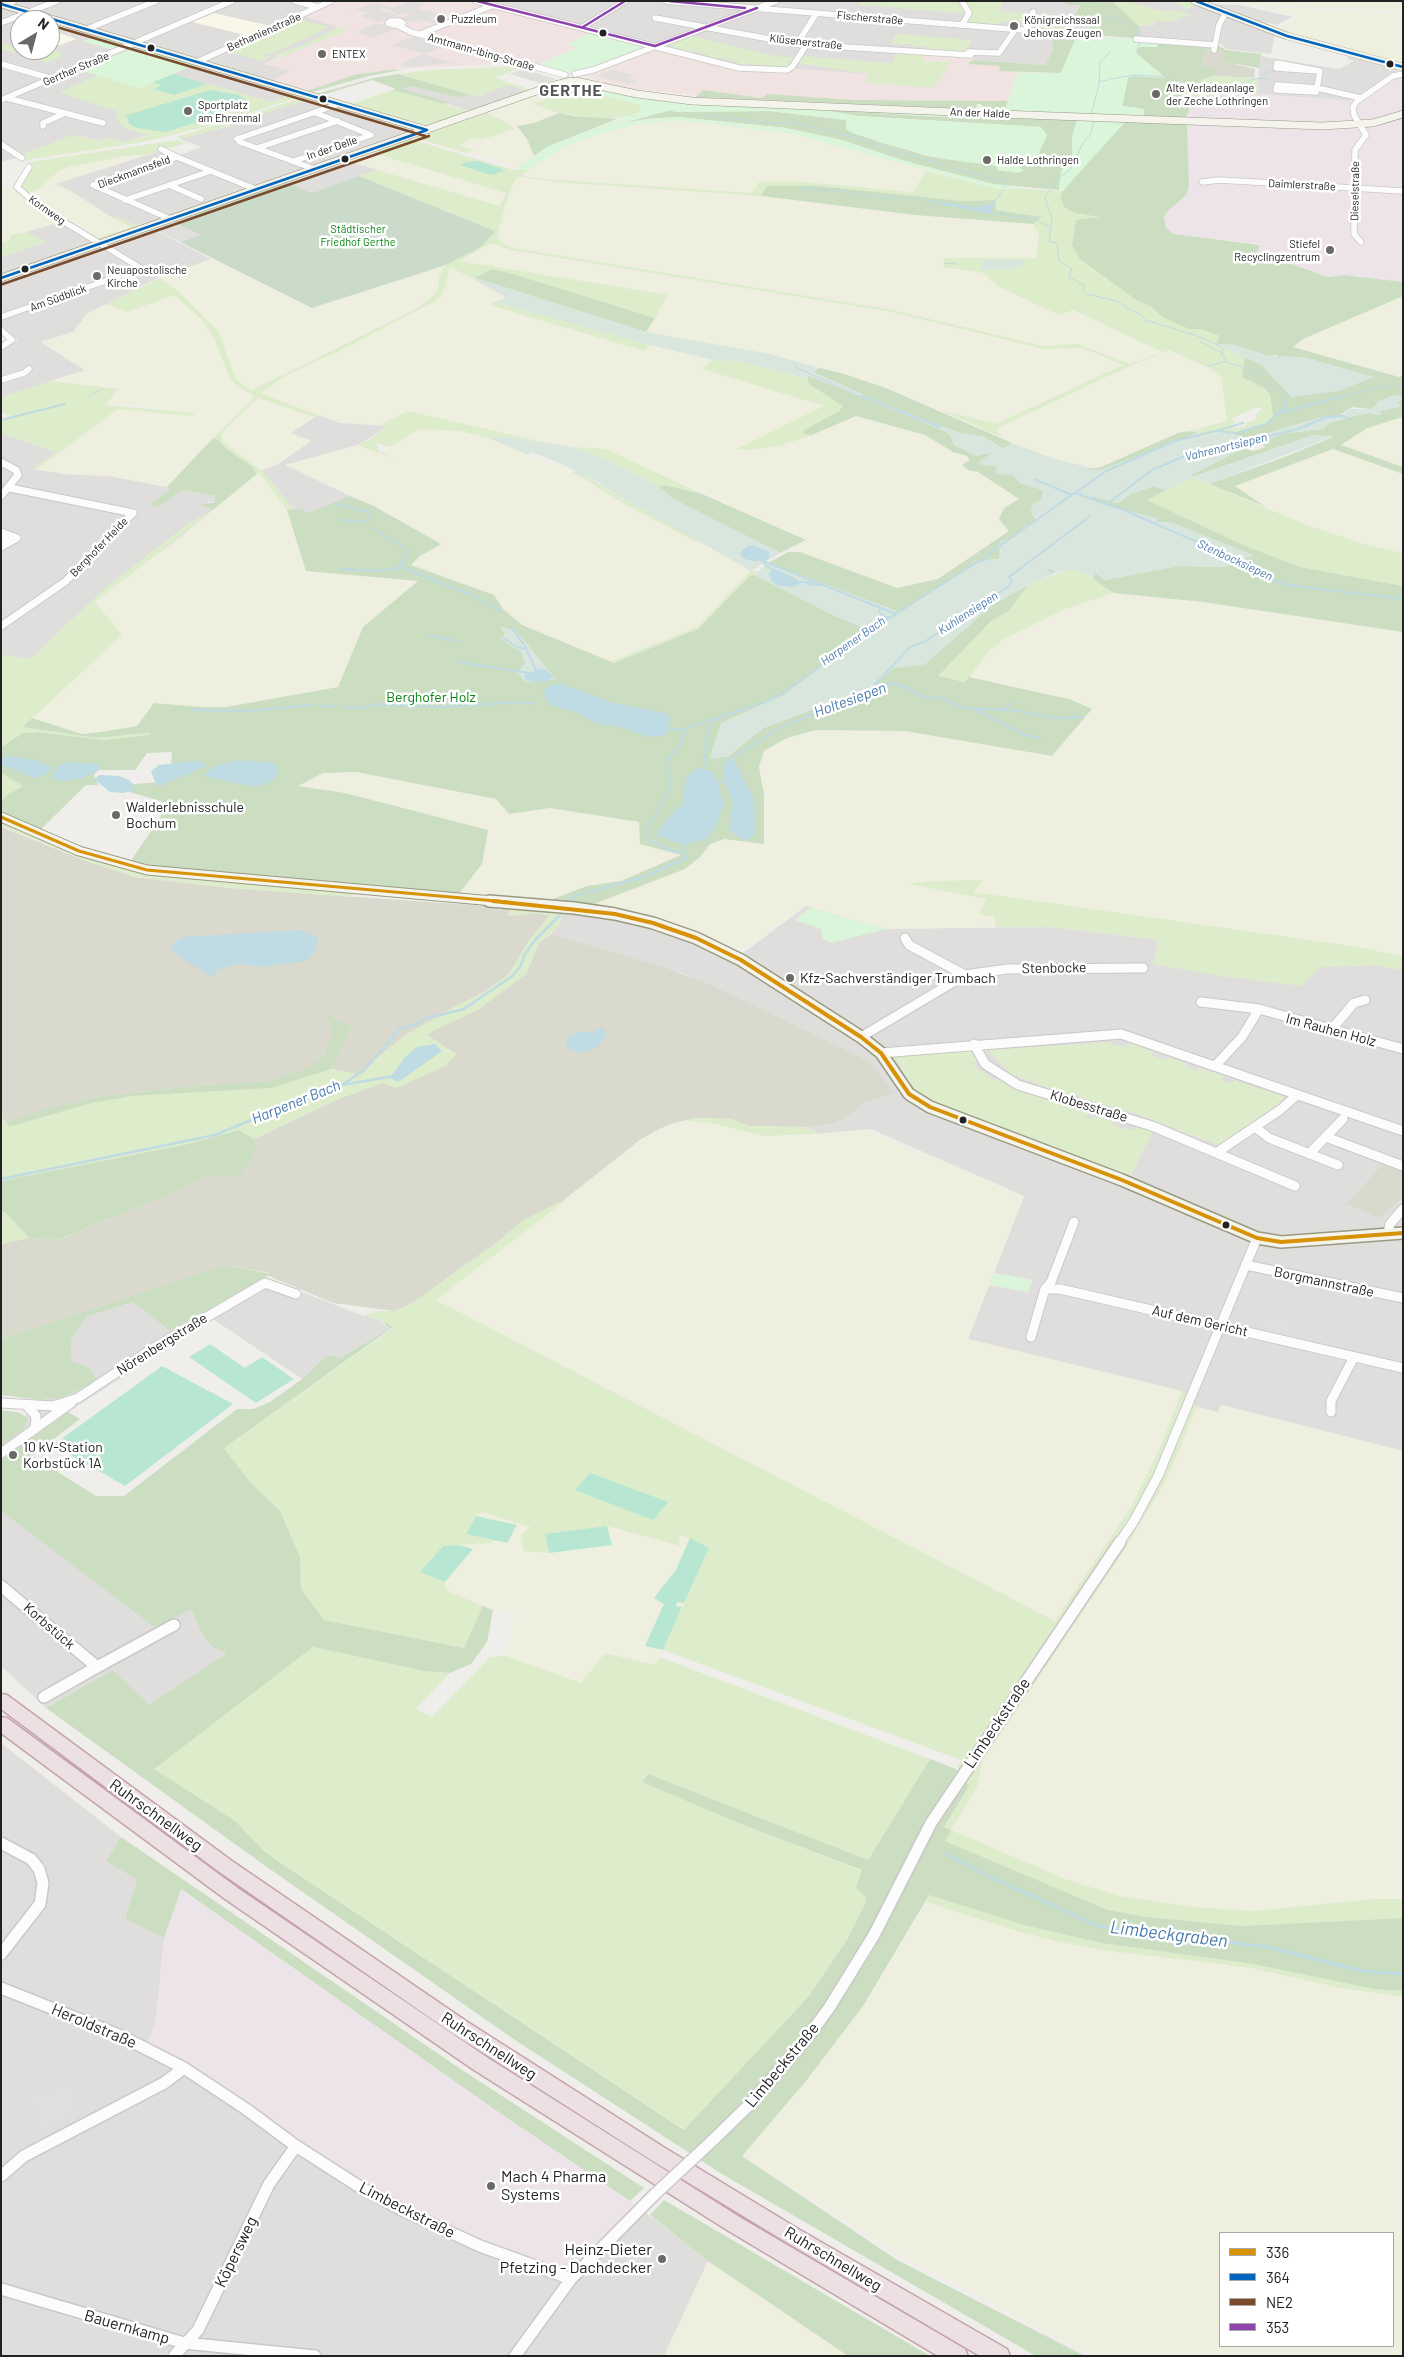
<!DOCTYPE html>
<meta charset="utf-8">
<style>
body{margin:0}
#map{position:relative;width:1404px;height:2357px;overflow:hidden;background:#f0eeeb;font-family:Barlow,sans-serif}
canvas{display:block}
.frame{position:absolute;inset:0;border:2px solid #222;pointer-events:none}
.legend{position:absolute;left:1219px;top:2232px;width:175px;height:115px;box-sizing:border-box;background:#fff;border:1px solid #a7a7a7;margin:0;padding:6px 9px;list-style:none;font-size:15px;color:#222}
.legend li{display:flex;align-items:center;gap:10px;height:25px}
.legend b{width:25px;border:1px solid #a7a7a7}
.north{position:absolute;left:10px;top:10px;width:50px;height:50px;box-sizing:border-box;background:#fff;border:1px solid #a7a7a7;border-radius:50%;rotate:37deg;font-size:14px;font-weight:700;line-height:20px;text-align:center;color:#222}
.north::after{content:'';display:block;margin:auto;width:18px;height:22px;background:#6a6968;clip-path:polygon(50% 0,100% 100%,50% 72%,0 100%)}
</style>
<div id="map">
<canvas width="1404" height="2357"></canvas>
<div class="frame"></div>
<ul class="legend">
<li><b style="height:6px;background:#d79205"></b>336</li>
<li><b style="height:6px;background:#0065bd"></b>364</li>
<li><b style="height:6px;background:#7a4b2a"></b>NE2</li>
<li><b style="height:6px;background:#8e44ad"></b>353</li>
</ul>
<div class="north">N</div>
</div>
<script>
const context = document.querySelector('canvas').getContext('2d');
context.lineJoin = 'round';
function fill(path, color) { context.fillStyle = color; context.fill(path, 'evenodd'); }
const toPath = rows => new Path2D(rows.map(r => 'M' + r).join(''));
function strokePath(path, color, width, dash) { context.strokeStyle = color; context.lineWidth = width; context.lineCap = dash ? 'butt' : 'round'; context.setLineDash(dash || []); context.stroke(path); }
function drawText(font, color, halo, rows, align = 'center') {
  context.font = font + ' Barlow,sans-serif'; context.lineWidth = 5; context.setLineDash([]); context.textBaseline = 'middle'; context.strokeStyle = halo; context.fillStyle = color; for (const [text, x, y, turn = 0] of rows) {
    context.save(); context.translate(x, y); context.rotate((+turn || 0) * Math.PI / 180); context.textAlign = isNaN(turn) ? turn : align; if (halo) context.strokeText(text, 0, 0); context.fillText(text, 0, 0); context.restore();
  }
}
const residential = toPath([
 [1,1,414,1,265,63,291,71,272,81,205,61,104,77,129,111,125,128,149,135,124,142,107,138,99,141,79,136,36,153,1,162],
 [20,20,50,20,50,50,20,50],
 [463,1,1066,1,1080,5,1090,23,1086,34,1076,38,1056,36,1053,50,1045,65,973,60,974,57,908,53,883,75,794,69,790,74,748,70],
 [1124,1,1172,1,1187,8,1196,4,1275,34,1271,54,1226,49,1221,44,1141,39,1139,26,1154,26,1154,21,1177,21,1179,18,1190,15,1171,10,1164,12],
 [1209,4,1240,5,1293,17,1276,25,1268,23,1262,26],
 [1259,56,1339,69,1354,61,1347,59,1352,56,1401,68,1350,101,1258,94],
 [196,64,295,94,271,102,173,74],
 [508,84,529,92,473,112,401,89,410,86,459,98,468,94,478,97],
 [314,98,421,130,148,223,135,225,116,217,112,218,69,190,55,184,160,151,174,157,202,147,179,139,230,126,228,124],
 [347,160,377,170,312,193,286,182],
 [62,222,92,242,1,275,1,257,46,242,25,232],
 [150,228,211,259,155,279,87,314,73,332,41,342,86,371,1,397,1,348,18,340,1,328,1,280],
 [318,415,340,423,388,426,358,445,286,465,350,496,307,513,301,508,293,509,261,470,277,465,310,441,291,433],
 [1,433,56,452,34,469,64,474,110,476,171,488,150,505,159,507,181,490,215,496,217,501,208,502,205,507,213,510,36,660,1,655],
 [569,903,671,924,743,953,806,906,886,929,1050,927,1159,940,1153,964,1321,967,1374,965,1403,970,1403,1451,1222,1405,1218,1412,1197,1407,1182,1391,968,1339,1024,1196,871,1129,816,1134,817,1131,811,1130,808,1127,832,1124,846,1118,864,1103,893,1093,871,1062,684,974,551,934],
 [265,1278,364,1316,378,1319,389,1329,340,1358,327,1355,302,1379,213,1319,68,1412,1,1460,1,1446,23,1430,28,1421,25,1416,42,1400,64,1397,96,1380,90,1368,72,1361,71,1341,86,1317,133,1302,170,1331],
 [1,1511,155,1628,191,1608,202,1635,227,1653,149,1705,113,1670,46,1708,1,1666],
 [1,1743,121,1837,106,1861,137,1880,125,1919,164,1938,156,2020,146,2048,640,2208,708,2261,664,2356,1,2356]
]);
const commercial = toPath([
 [296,1,463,1,748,70,790,74,794,69,882,75,908,53,975,57,973,60,1020,64,1008,101,892,100,890,104,726,99,618,87,597,81,581,74,565,75,521,63,395,69,354,75,307,91,272,81,290,71,264,64,347,30,303,16,320,8],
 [567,44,647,47,537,65,579,47]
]);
const industrial = toPath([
 [1403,70,1403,282,1344,275,1328,277,1257,252,1260,244,1174,234,1166,228,1164,217,1168,211,1186,195,1186,118,1194,97,1214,95,1219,91,1351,101,1360,100],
 [180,1889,497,2111,640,2208,571,2279,404,2211,145,2048,156,2020,164,1938]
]);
const education = toPath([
 [214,13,271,26,249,36,192,22],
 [50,22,68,27,56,32,77,39,52,48,56,49,41,55,24,50,50,50]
]);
const construction = toPath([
 [1204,50,1223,51,1226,62,1255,69,1254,78,1213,76,1216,68,1203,66],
 [1,827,81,859,134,877,231,888,485,906,496,907,499,910,510,908,508,916,535,913,550,915,528,942,509,974,483,993,456,1006,406,1035,377,1058,362,1075,331,1069,352,1028,325,1013,333,1032,324,1055,312,1066,271,1081,200,1085,102,1096,48,1108,6,1122,1,1117],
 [551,934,660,966,709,984,871,1062,894,1093,864,1103,846,1118,832,1124,808,1127,749,1126,731,1119,696,1118,674,1123,659,1129,640,1140,570,1197,524,1220,496,1243,411,1304,395,1311,333,1303,269,1276,270,1273,225,1265,1,1339,1,1244,29,1238,59,1240,149,1203,207,1175,238,1176,256,1147,254,1139,336,1100,382,1083,445,1066,456,1054,426,1035,526,974,539,943],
 [1384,1163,1403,1170,1403,1196,1379,1218,1347,1204]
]);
const farmland = toPath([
 [1219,1,1403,1,1403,12,1253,4],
 [1257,6,1403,14,1403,66,1274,30,1299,17],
 [552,88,564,91,534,104,559,113,534,123,517,126,527,139,534,156,519,167,415,138,487,112,514,126,490,111],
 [675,120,798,135,926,171,913,192,823,183,774,181,760,181,751,193,558,180,520,175,563,148,583,139,625,127],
 [371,153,485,186,506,193,500,206,348,161],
 [145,154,55,184,69,190,113,218,132,227,98,238,44,207,29,194,37,190,59,171,68,167,80,164],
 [516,177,761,196,915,215,1033,224,1039,236,1036,258,944,258,943,267,983,273,999,287,1059,314,1072,310,1162,352,1130,364,1079,344,1043,346,893,310,513,248,505,245,497,238,503,212],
 [15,187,62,222,11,235,10,241,1,243,1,190],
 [491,243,511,250,892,312,1044,349,1082,348,1123,365,1003,422,996,424,982,422,940,410,886,388,833,371,770,354,646,332,668,295,459,261,478,252],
 [211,259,312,308,446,265,439,275,438,290,427,301,252,390,240,383,234,375,220,335,215,328,178,291,160,278],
 [450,267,506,297,490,305,643,351,650,345,713,360,703,369,825,406,747,445,812,435,856,416,925,435,953,452,967,456,970,460,962,465,968,470,978,472,1019,499,1004,508,1009,531,938,579,897,588,800,552,791,548,805,539,606,449,573,447,534,440,408,411,379,425,339,422,260,394,287,375,423,308,443,293],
 [175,294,203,321,213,336,230,379,253,394,253,398,220,429,167,487,110,476,64,474,37,469,118,409,194,414,141,406,105,404,119,389,50,381,85,370,41,342,73,332,87,314,106,304,127,312],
 [1400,296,1403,296,1403,375,1400,377,1293,347,1303,339],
 [1170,350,1211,369,1221,377,1227,421,1178,433,1101,467,1092,468,1038,454,1001,437,995,430,1121,370],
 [258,398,314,417,291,433,311,441,277,465,261,470,233,450,220,437,221,434],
 [1403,417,1403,467,1341,445,1367,428],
 [419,429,460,431,491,439,572,472,626,505,751,571,697,627,610,662,522,625,503,609,494,595,411,565,420,556,441,544,372,505,285,465,358,445,389,457,384,453,390,447],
 [1333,449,1403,474,1403,553,1367,545,1307,525,1264,506,1235,486],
 [259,473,290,514,306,571,419,581,363,627,338,687,226,707,200,707,155,703,137,726,101,732,82,734,32,718,122,636,95,602,109,589,183,535],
 [1114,593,1203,602,1403,632,1403,956,1351,946,972,892,983,880,935,881,911,884,986,899,994,917,996,927,886,929,805,906,742,950,674,923,632,911,594,904,685,869,700,857,710,844,724,839,764,844,764,795,759,768,764,751,787,738,816,730,905,731,1052,756,1091,709,1069,699,969,677,989,651,1004,639,1065,609],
 [356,772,496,799,509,814,550,808,639,822,640,844,682,855,621,881,587,886,550,900,458,895,487,830,345,793,297,786,323,773],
 [688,1121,710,1123,765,1136,795,1136,867,1130,1024,1196,968,1339,1182,1391,1160,1448,1131,1507,1055,1621,436,1300,640,1140,674,1123],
 [1221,1405,1403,1451,1403,1899,1373,1899,1254,1911,1192,1907,1119,1896,1065,1879,951,1830,977,1787,982,1761,1152,1505,1166,1481,1197,1407,1218,1412],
 [482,1512,531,1527,607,1526,679,1546,678,1534,709,1548,655,1665,605,1653,581,1684,506,1656,515,1612,493,1610,445,1590,445,1582,473,1549,459,1545,476,1516],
 [926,1902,1010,1929,1056,1941,1102,1950,1251,1968,1341,1988,1403,1997,1403,2356,1092,2356,908,2259,742,2156,806,2081,863,2006],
 [1220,2233,1393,2233,1393,2346,1220,2346],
 [708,2261,848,2356,664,2356]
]);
const grass = toPath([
 [861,1,1004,1,1000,11,1061,15,1060,17,1069,18,1059,18,1055,27,1087,30,1086,34,1028,29,1030,24,999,22,996,27,966,24,971,14,858,5],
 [1112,1,1124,1,1164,12,1171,10,1180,12,1187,8,1172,1,1188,1,1196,4,1182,12,1191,15,1179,18,1177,21,1154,21,1155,26,1139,26],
 [300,20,331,27,327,27,321,30,323,31,281,49,270,54,259,53,271,57,263,61,227,52,263,36,273,38,275,37,266,35],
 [338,27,348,30,279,58,273,56,305,44],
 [896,34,972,40,966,51,959,52,927,49,927,47,911,46,912,44,890,44],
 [692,36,780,57,795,57,787,67,746,64,744,67,736,65,738,61,732,61,732,59,716,58,715,60,706,58,708,55,700,54,701,52,688,51,687,53,665,46],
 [1,43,41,55,55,50,62,52,59,54,62,56,47,63,40,61,46,57,23,50,16,53,1,49],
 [896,51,924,56,922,61,951,62,934,88,865,83,869,74,798,63,803,56,892,63],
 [522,66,531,68,514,70,495,78,532,90,529,92,508,85,478,97,398,74,430,70],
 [173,74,271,102,295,94,302,96,209,126,143,142,27,160,21,155,72,135,99,141,107,138,124,142,148,136,124,128,114,116,119,114,117,111,59,93,97,75,140,88],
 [1213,76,1258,78,1258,94,1220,91,1211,96,1194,97,1192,102,1180,93,1177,86,1171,83,1171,81,1198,83,1203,79],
 [576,88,640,105,642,111,630,116,605,119,559,113,533,104],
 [393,90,473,112,429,126,350,104],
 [305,97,312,99,228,124,231,125,180,139,177,137],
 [487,113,510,124,514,129,481,140,474,138,459,145,473,150,467,153,415,138],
 [410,139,513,170,528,170,521,175,528,177,558,180,751,193,760,181,805,182,913,192,926,171,998,189,1028,189,1063,191,1060,197,1065,208,1069,210,1103,218,1080,259,1136,300,1150,306,1164,318,1189,329,1200,329,1219,337,1217,344,1245,357,1242,377,1263,388,1269,394,1273,416,1265,424,1237,432,1225,431,1202,437,1198,433,1189,431,1227,421,1221,377,1211,369,1169,350,1121,370,1004,425,996,430,1001,437,940,410,996,424,1123,365,1082,348,1044,349,892,312,511,250,491,243,460,261,668,295,655,318,513,274,492,269,473,279,450,267,443,293,436,301,343,349,287,375,260,393,318,415,314,417,258,398,221,434,223,441,261,470,278,489,293,509,287,510,259,473,257,474,252,466,228,450,218,440,213,438,253,398,252,394,240,388,230,379,213,336,203,321,175,295,127,312,106,304,160,278,178,291,215,328,220,335,234,375,240,383,252,390,417,308,434,295,438,290,439,275,446,265,495,231,359,176,377,170,500,206,506,193,373,153,347,160],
 [520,177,557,182,761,196,767,186,844,189,962,201,995,200,996,210,1041,217,1033,224,1039,236,1036,258,944,258,943,267,983,273,999,287,1059,315,1073,310,1162,352,1130,364,1078,344,1043,346,893,310,513,248,505,245,497,238,505,205,516,178],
 [1257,407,1262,408,1257,413,1255,420,1246,423,1245,426,1236,428,1231,426,1236,422,1231,419],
 [177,140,186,143,146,155,132,155,68,167,59,171,37,190,29,193,44,207,98,238,131,227,112,218,116,217,135,225,148,223,98,240,42,207,19,187,23,179,34,166,30,162],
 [25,232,46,242,4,256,1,255,1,243,10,241,11,235],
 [499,303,562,320,650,345,644,351,489,305],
 [719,359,738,361,808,379,809,384,843,405,839,411,804,430,804,434,812,435,779,446,751,450,737,449,824,406,702,369,713,360],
 [50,381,119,389,105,405,195,413,192,416,118,409,37,469,33,469,55,452,1,433,1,419,13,417,1,412,1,397],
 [408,411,534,440,573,447,606,449,702,494,665,485,658,486,613,463,573,447,498,436,491,439,460,431,419,429,390,447,376,443,380,453,384,453,394,458,372,451,358,445,369,440,387,426,339,422,379,425],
 [583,474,631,503,695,538,698,543,626,505,579,476],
 [1192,477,1307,525,1367,545,1403,553,1403,586,1300,567,1243,545,1146,500],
 [234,494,95,602,122,635,23,727,96,738,149,733,150,736,104,740,38,732,23,733,1,747,1,655,30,659,106,587,190,522,213,510],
 [1069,569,1081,571,1114,593,1065,609,1004,639,989,651,966,682,937,676,992,620,1008,612,1028,585],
 [751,571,757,571,755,575,750,576,698,629,614,663,610,662,697,627],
 [1,773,24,786,6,796,1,802],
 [1,822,83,856,130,870,169,877,357,893,351,897,231,888,134,877,81,859,1,826],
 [984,880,973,892,1351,946,1403,956,1403,970,1374,965,1321,967,1301,986,1227,977,1153,964,1159,940,1050,927,996,927,994,917,979,914,986,899,909,884,935,881],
 [510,908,564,913,560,925,539,943,526,974,478,1010,426,1034,456,1055,445,1066,397,1088,382,1083,336,1100,254,1139,239,1130,188,1144,1,1181,1,1117,9,1127,92,1103,133,1096,271,1088,331,1069,362,1075,377,1058,406,1035,456,1006,483,993,509,974,528,942,550,915,535,913,508,916],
 [1112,1042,1112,1045,1127,1047,1128,1043,1154,1052,1151,1055,1163,1060,1167,1057,1188,1064,1185,1066,1196,1071,1200,1068,1224,1076,1221,1080,1231,1084,1234,1080,1284,1097,1276,1107,1218,1145,1139,1115,1049,1088,1009,1073,988,1050],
 [966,1050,971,1052,977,1060,973,1064,993,1080,998,1078,1022,1089,1091,1110,1085,1120,1104,1114,1117,1117,1112,1125,1132,1131,1139,1124,1154,1129,1131,1176,937,1103,919,1092,909,1082,895,1057],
 [696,1118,731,1119,749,1126,808,1127,811,1130,817,1131,816,1134,765,1136,710,1123,688,1121],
 [570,1197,436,1300,1055,1621,1131,1507,1160,1448,1182,1391,1197,1407,1166,1481,1121,1555,982,1761,977,1787,951,1830,1065,1879,1119,1896,1192,1907,1254,1911,1373,1899,1403,1899,1403,1918,1241,1926,1147,1917,1108,1910,945,1841,944,1828,969,1786,957,1767,961,1760,663,1650,709,1548,679,1534,680,1546,607,1526,545,1534,549,1553,524,1551,521,1535,531,1527,482,1512,476,1516,466,1534,495,1540,492,1543,443,1546,420,1572,445,1582,445,1590,483,1606,465,1648,324,1620,301,1589,300,1557,280,1511,249,1481,224,1448,393,1328,378,1319,364,1316,374,1311,395,1311,411,1304,496,1243,524,1220],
 [1,1212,5,1212,29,1238,1,1244],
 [313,1647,424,1671,450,1673,416,1709,432,1717,490,1657,506,1656,581,1683,605,1653,655,1665,659,1657,930,1759,868,1860,648,1774,642,1781,741,1824,863,1871,866,1897,865,1904,848,1938,809,1996,685,2130,285,1866,153,1768],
 [929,1895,1024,1925,1101,1943,1253,1964,1374,1989,1403,1991,1403,1997,1341,1988,1251,1968,1102,1950,1056,1941,1010,1929,926,1902]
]);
const forest = toPath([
 [1066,1,1112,1,1139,26,1141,39,1086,34,1090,23,1074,16,1079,6,1065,4],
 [1056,35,1076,38,1061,73,999,71,1000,66,968,64,973,60,1045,65,1053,50,1052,43],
 [1156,41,1219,46,1226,50,1261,54,1259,68,1225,62,1223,51,1204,50,1203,66,1216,68,1213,76,1203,79,1198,83,1171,81,1171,84,1177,86,1180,93,1192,102,1186,118,1144,116,1144,109,1122,106,1128,78,1133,76,1165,78,1136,53,1139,47,1157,47],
 [395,69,400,70,369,76,312,92,307,91,354,75],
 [398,74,468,94,459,98,410,86,402,89,448,102,444,104,393,90,396,89,372,80,322,95,316,94,374,78],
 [703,90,761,98,768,94,852,100,1008,101,1059,113,985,110,981,104,977,104,976,109,696,97],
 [671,110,676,112,769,111,846,120,846,129,853,133,927,156,999,166,997,170,1015,164,1041,127,858,116,822,110,923,116,1077,120,1072,137,1072,156,1061,172,1059,190,993,184,905,161,842,140,786,128,677,117,647,119,616,125],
 [559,113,574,116,617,119,549,146,534,156,527,139,517,126,534,123],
 [1129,120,1187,124,1189,186,1186,195,1168,211,1164,217,1166,228,1174,234,1260,245,1257,252,1328,277,1344,275,1403,282,1403,296,1303,339,1293,347,1399,377,1403,375,1403,398,1395,395,1380,401,1371,409,1352,407,1339,416,1323,417,1274,431,1251,441,1226,431,1237,432,1265,424,1273,416,1270,395,1264,388,1242,377,1245,357,1262,365,1276,381,1277,355,1268,356,1235,345,1216,344,1219,336,1200,329,1189,329,1164,318,1150,306,1136,300,1080,259,1072,245,1076,220,1100,217,1075,213,1065,208,1060,197,1063,191,1085,164,1122,125],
 [767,186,818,186,962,201,995,200,996,210,1042,217,1033,224,915,215,761,196],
 [492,269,513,274,655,318,646,332,475,278],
 [820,368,841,373,886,388,1012,443,1003,449,984,437,960,433,943,427,877,401,813,372],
 [807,375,938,428,949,434,967,451,976,456,989,452,993,453,994,466,997,468,1013,475,1020,483,1043,490,1042,499,1033,505,1031,512,1037,521,1024,527,1015,537,1001,541,999,559,975,561,957,576,897,614,896,611,768,563,788,552,800,552,897,588,938,579,1009,531,999,519,1004,508,1019,499,978,472,968,470,962,465,970,460,967,456,953,452,925,435,856,416,812,435,804,434,804,430,839,411,843,406,809,384],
 [1403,399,1403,417,1367,428,1341,445,1403,467,1403,474,1333,449,1235,486,1264,506,1209,484,1287,456,1333,437,1314,435,1192,477,1191,475,1244,448,1254,451,1266,447,1258,443,1285,433,1323,429,1329,423,1353,416,1369,413,1375,415,1380,411,1400,406,1397,402],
 [1189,431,1198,433,1099,471,1083,470,1101,467,1178,433],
 [213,438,218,440,228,450,252,466,257,474,213,510,201,505,215,502,215,496,182,490,159,507,149,505,170,489,167,487],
 [665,485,702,494,806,540,780,553,675,500,658,486],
 [1154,486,1166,490,1147,500,1243,545,1300,567,1403,586,1403,632,1203,602,1114,593,1093,579,1095,572,1104,580,1178,566,1227,567,1173,523,1157,522,1107,506,1096,502,1092,496,1118,503,1130,494],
 [350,496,372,505,441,544,420,556,411,565,494,595,503,609,522,625,614,663,698,629,750,576,755,575,835,616,870,630,784,695,721,723,727,757,763,728,870,688,893,668,925,664,992,605,1028,585,1008,612,992,620,938,676,965,682,969,677,1018,688,1069,699,1092,709,1052,756,905,731,816,730,787,738,764,751,759,767,764,795,764,844,724,839,710,844,700,857,685,869,594,904,550,900,587,886,621,881,681,855,640,844,639,822,550,808,509,814,496,799,356,772,323,773,298,786,345,793,488,830,482,864,458,895,163,869,130,862,162,815,167,803,126,791,135,784,170,781,172,752,147,753,135,770,97,770,94,776,98,785,86,785,40,830,1,814,1,802,6,796,23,786,1,773,1,747,23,733,38,732,104,740,150,735,149,733,96,738,22,727,32,718,82,734,101,732,137,726,154,703,200,707,226,707,338,687,363,627,418,581,306,571,287,510,301,508,307,513],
 [501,627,521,637,555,679,536,682,524,681,521,668,526,664,521,652,501,639,505,634],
 [324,1012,352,1028,331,1069,272,1088,133,1096,92,1103,9,1127,6,1122,48,1108,102,1096,200,1085,271,1081,311,1066,324,1055,333,1032],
 [239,1130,254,1139,256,1147,251,1161,238,1176,207,1176,149,1203,58,1240,29,1238,5,1212,1,1212,1,1181,188,1144],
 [225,1265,271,1274,170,1331,133,1302,86,1317,71,1341,72,1361,90,1368,97,1380,64,1397,42,1400,1,1395,1,1339],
 [383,1321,393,1327,224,1448,249,1481,280,1511,300,1557,301,1589,324,1620,464,1648,483,1606,493,1610,487,1642,471,1664,450,1673,424,1671,313,1647,154,1769,235,1821,263,1850,285,1866,684,2130,809,1996,848,1938,865,1904,866,1897,856,1888,862,1870,741,1824,642,1782,648,1774,868,1860,930,1759,956,1769,969,1786,944,1827,951,1830,945,1841,1108,1910,1147,1917,1241,1926,1403,1918,1403,1991,1374,1989,1253,1964,1101,1943,1024,1925,929,1895,863,2006,806,2081,742,2156,897,2260,1085,2356,1036,2356,722,2174,515,2040,264,1865,46,1708,113,1670,149,1705,227,1653,213,1647,202,1634,191,1609,155,1628,1,1511,1,1460,68,1412,80,1419,32,1456,96,1496,124,1496,237,1409,253,1409,270,1402,302,1379,327,1355,340,1358,389,1329],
 [1,1410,17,1412,25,1416,28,1421,23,1430,1,1446],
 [121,1837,459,2068,644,2188,630,2201,497,2111,181,1889,164,1938,125,1919,137,1880,106,1861],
 [664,2200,930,2356,848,2356,708,2261,650,2215]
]);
const wetland = toPath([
 [982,259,1026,260,1019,268,1013,269,981,270],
 [475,278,646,332,770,354,820,368,813,372,877,401,943,427,960,433,984,437,1002,449,1012,443,1055,459,1092,468,1086,470,1099,471,1198,433,1202,437,1226,431,1251,441,1274,431,1323,417,1339,416,1345,414,1346,409,1371,409,1380,401,1396,395,1403,399,1398,402,1400,406,1380,411,1382,414,1375,415,1369,413,1353,416,1329,423,1323,429,1285,433,1244,448,1191,475,1193,477,1314,435,1334,436,1209,484,1192,477,1166,490,1154,486,1130,494,1118,503,1093,497,1096,502,1107,506,1157,518,1157,522,1173,523,1253,555,1227,567,1178,566,1104,580,1096,572,1093,579,1081,571,1071,570,1058,572,1028,585,992,605,925,664,893,668,870,688,763,728,726,757,709,759,721,723,784,695,869,630,835,616,755,575,764,566,768,563,896,611,897,614,957,576,975,561,999,559,1001,551,998,547,1001,541,1015,537,1024,527,1036,521,1031,512,1033,505,1042,499,1043,490,1020,483,1013,475,998,474,995,473,997,468,994,466,981,465,979,461,992,453,976,456,954,445,949,434,938,428,807,375,808,379,738,361,713,360,650,345,499,303,489,305,506,297,473,279],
 [1216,344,1235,345,1268,356,1304,357,1374,377,1339,391,1291,397,1262,365],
 [498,436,573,447,613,463,658,486,675,500,780,553,751,571,631,503,593,479,583,474,579,476,572,472,576,471,552,460,531,452,528,455,491,439],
 [500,627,515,630,556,679,536,682,524,681,521,676,516,673,526,664,521,652,501,639,505,634]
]);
const cemetery = toPath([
 [359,176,495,231,481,247,446,265,312,308,180,242,200,235,173,222,286,182,312,193]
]);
const park = toPath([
 [593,32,647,47,579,72,565,73,536,65,578,48,566,44],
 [1077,35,1156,41,1158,47,1139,47,1136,53,1166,78,1133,76,1128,78,1122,106,1144,109,1144,116,1129,120,1122,125,1063,191,1059,190,1061,172,1072,156,1072,137,1077,120,923,116,852,111,823,110,858,116,1041,127,1047,135,1037,158,1016,164,1024,171,1017,173,997,170,998,166,944,159,885,144,853,133,846,129,846,120,769,111,676,112,671,110,617,124,647,119,677,117,786,128,842,140,905,161,993,184,1028,189,998,189,989,187,793,134,675,120,635,125,595,135,563,148,528,170,513,170,549,146,642,111,640,105,576,88,564,91,552,88,563,84,575,83,633,94,1003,116,1017,73,1061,73],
 [102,36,130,45,115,51,82,41],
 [136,47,196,64,140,88,79,70],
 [810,908,886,929,831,943,823,939,821,929,795,920],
 [994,1273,1033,1280,1028,1292,989,1285]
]);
const pitch = toPath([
 [174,74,207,84,174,95,153,89,162,85,153,82],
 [210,90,239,95,245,99,248,104,240,109,165,132,137,128,129,124,128,118,124,116],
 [478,161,503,169,504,171,491,175,460,165,466,162],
 [210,1344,245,1368,262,1357,294,1379,256,1403,189,1357],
 [162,1366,233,1404,125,1486,53,1445],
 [590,1473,668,1502,653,1520,575,1490],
 [476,1516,517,1525,507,1543,466,1534],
 [607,1526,612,1545,549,1553,545,1534],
 [690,1538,709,1548,684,1603,677,1602,676,1606,682,1607,663,1650,645,1646,664,1604,654,1598,676,1570],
 [459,1545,473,1549,445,1582,420,1572,443,1546]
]);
const parking = toPath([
 [410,1,423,4,417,9,441,14,430,19,445,23,439,25,421,20,412,22,400,18,411,14,408,12,400,15,381,7,378,10,397,15,379,22,361,16,367,13,357,10,349,12,374,3,392,8],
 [1069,5,1080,5,1074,18,1000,11,1001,8,1065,14],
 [377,23,396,29,372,38,357,32],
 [66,29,90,36,92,37,57,50,51,48,77,39,58,32],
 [416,35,449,44,425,54,392,45],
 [423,54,453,63,410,67,400,64],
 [521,70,526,70,556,79,543,84,510,74],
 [612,70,633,75,628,78,637,80,629,84,598,76],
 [172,222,201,235,180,242,151,228],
 [1262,1313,1300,1321,1296,1335,1257,1327],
 [64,2082,69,2088,75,2085,79,2091,72,2095,85,2112,42,2134,31,2112,33,2108,28,2098]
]);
const water = toPath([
 [911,198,977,207,994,203,993,208,990,209,993,212,990,214],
 [754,545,769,552,769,558,764,561,754,561,745,559,739,554,747,546],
 [775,569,793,577,801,583,793,587,778,586,772,582,769,573],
 [539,669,547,670,554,677,548,681,536,682,525,680,524,675],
 [560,683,613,703,661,712,669,716,669,729,663,736,648,737,620,727,598,724,575,712,553,706,549,704,543,692,550,686],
 [5,756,38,760,51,767,51,769,46,774,34,778,25,775,19,771,1,765,1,758],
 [733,758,754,799,755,833,747,841,729,831,733,801,724,782,723,766,729,759],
 [238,760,272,763,278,767,278,772,273,780,263,785,249,786,203,776,214,766],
 [194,761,202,761,207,766,160,786,156,785,151,771,159,765],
 [69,762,97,764,101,766,98,771,82,778,63,781,49,778,60,765],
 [697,768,712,771,718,783,724,804,715,828,706,839,685,845,659,836,657,832,674,811,682,806,686,778],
 [100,775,119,776,129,780,133,784,135,790,123,793,110,792,94,779],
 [301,930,318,938,316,949,307,961,261,967,241,964,231,965,217,971,213,978,176,954,170,946,182,937],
 [602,1026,607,1034,599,1046,580,1053,567,1047,566,1041,569,1036,579,1032,597,1031],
 [435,1044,442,1051,398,1082,390,1078,405,1057,417,1047]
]);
const streamFar3 = toPath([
 [1086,1,1091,4],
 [1109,17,1129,22,1139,29,1142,32,1136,35,1137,37],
 [1136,51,1140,43,1138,40],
 [1110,52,1100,62,1099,84,1091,115,1094,120,1091,134,1083,143,1070,170,1058,178,1045,197,1052,219,1049,241,1057,243,1059,261,1072,269,1069,277,1084,285,1083,290,1087,294,1120,302,1126,308,1140,314,1145,320,1195,335,1218,345,1223,350,1222,355,1228,363,1238,365,1259,376,1286,395,1286,398],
 [1262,78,1273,81],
 [1110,79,1135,75,1166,77,1179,83,1230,87,1245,85,1250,80,1262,78,1266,72,1274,72],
 [1099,82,1107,80],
 [699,114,767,123,798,123,832,131,946,166],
 [951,168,1006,182,1004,187],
 [800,188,844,191,873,197,913,198],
 [992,205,1003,190],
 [990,213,1034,219,1050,227],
 [944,263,957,264],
 [1200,341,1222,353],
 [1207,366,1227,361],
 [795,367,864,398],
 [90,395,102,389],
 [1339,398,1376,388,1403,384]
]);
const streamFar2 = toPath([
 [862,396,940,427],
 [1276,414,1344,396],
 [1,420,65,404],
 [1216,431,1243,423],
 [1034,479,1072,495],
 [1075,493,1121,509,1216,550,1263,576,1287,585,1403,599],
 [1110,502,1152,470,1183,457,1298,429,1327,417,1343,416,1350,419],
 [337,504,369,512,370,518],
 [341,520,364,521],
 [373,528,409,551,399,566,474,596,501,612],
 [763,561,765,565,775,571],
 [765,562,896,614],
 [340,569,371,571,396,569,399,566],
 [1048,570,1053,572],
 [798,582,813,582],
 [807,584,819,585],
 [882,608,879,610,880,613,888,618],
 [511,627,525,646,536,670],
 [428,635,456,641],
 [503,638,517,647,526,649],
 [458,662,529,673],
 [867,693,910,647,924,642,1009,586,1012,581,1009,577,1090,516],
 [319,706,336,706],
 [346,707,359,708,379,704,440,707,523,702,535,704],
 [1005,708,1014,702],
 [193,710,249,711,312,705],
 [975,710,1024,735,1040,738],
 [669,729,684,730],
 [733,758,781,727,890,683,905,687,924,697,942,698,962,708,1012,710,1055,718,1082,717],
 [703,772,708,729,716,719],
 [718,783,724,782],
 [683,852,685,842],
 [567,902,578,895,644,877,686,858,683,852,672,851,649,840,646,831,670,789,667,760,682,742,686,728,766,702,783,693,820,667,855,636,896,614,977,562,984,560,991,552,1106,471,1175,441,1215,431,1237,433,1268,423,1285,406,1286,396]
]);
const streamFar1 = toPath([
 [566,903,569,901],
 [342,1085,394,1076],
 [1,1179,215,1135,322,1091,342,1085,364,1070,401,1028,417,1024,424,1019,464,1009,512,976,520,967,525,954,535,940,562,913]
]);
const stream = toPath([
 [947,1854,986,1875,1098,1926,1267,1947,1362,1971,1403,1974]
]);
const streetFar3 = toPath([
 [295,1,318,7],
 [476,1,739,68,787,70,792,67,807,44],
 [666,1,1073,34],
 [962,1,969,13,962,25],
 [4,5,14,1],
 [655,18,797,44,971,55,972,52],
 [391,21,400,21,403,23,395,25,388,23,391,21],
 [1,23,57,1],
 [397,25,411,32,565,75],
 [583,27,625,1],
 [87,29,156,1],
 [1025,30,1033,12],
 [420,34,494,5],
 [1136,39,1215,45],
 [797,44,816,14],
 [1214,50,1219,25,1225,14],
 [968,52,999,53,1015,30],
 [197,62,331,1],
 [1277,63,1320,71,1276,68,1277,63],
 [1,64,53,79],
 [1320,71,1317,88,1361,98],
 [575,74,593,70,776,1],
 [1316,92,1276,90,1277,85,1317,88],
 [7,98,103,123],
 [1,100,232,1],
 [43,126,43,123,63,114],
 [1,144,22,158],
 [257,148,338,121],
 [161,149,177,157],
 [294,161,371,135,316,113],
 [29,167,17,187,41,208,144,270],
 [314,169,240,142,237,139,339,104],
 [1202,182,1220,180,1403,191],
 [169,185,201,199],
 [125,200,211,171],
 [170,219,93,185,177,157,255,189],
 [1361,242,1354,234,1355,150,1366,135,1354,115,1353,107,1357,101,1393,76,1403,74],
 [1,317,120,276,144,270],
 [1,330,12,340,1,347],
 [1,380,24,373,29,369]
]);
const streetFar2 = toPath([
 [1,462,16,470,18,475,1,496],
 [10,488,133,513],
 [1,532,17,538,10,542],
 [1,539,10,542,1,547],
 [1,626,66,581,133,513]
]);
const streetFar1 = toPath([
 [905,938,909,945,965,975],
 [1201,1002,1259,1009,1403,1049],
 [1331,1030,1354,1003,1365,1000],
 [861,1037,965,975,1007,969,1143,968],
 [974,1044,985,1064,1018,1085,1152,1126,1295,1186],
 [881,1053,1121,1034,1403,1131],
 [1215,1066,1242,1037,1259,1009],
 [1255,1127,1269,1138,1338,1165],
 [1326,1137,1403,1166],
 [1216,1153,1280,1110,1297,1095],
 [1309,1154,1343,1119],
 [1388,1233,1390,1224,1403,1209],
 [1246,1265,1403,1298],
 [1045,1289,1060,1289,1403,1368],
 [1031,1337,1045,1289,1051,1282,1074,1222],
 [1,1403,53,1406,78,1398,147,1352,265,1283,296,1294],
 [27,1406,36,1416,35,1429],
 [1331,1412,1331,1401,1354,1357],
 [1,1453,71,1403],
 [1119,1543,1134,1521,1158,1476,1257,1238]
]);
const street = toPath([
 [1,1586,97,1667,174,1625],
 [44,1697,97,1667],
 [1,1843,31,1859,39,1869,43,1883,40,1904,1,1954],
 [1,1988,119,2035,184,2068],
 [712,2141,749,2105,807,2038,829,2008,874,1935,931,1823,1120,1542],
 [1,2176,24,2156,164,2083,184,2068,246,2109,296,2146,360,2187,404,2211,480,2246,571,2279],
 [1,2289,184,2343,315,2356],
 [174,2356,198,2330,269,2184,296,2146],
 [515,2356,571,2279,654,2195]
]);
const secondaryFar2 = toPath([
 [1195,1,1287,36,1403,67],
 [1,4,427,130],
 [576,81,637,94,692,101,1001,114,1322,126,1373,123,1403,114],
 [1,278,551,86,571,81]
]);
const secondaryFar1 = toPath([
 [1,817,79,851,147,870,504,902]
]);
const secondary = toPath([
 [489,901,574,908,615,914,653,923,696,938,741,960,861,1037,881,1053,909,1094,930,1107,1122,1180,1257,1238,1281,1242,1403,1233]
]);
const highway = toPath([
 [1,1694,7,1695,232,1861,466,2021,665,2148,800,2230,1007,2349,1010,2356,980,2356,786,2242,651,2160,452,2033,218,1871,1,1709,1,1694],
 [1,1717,7,1718,239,1889,488,2058,741,2218,965,2349,968,2356,938,2356,727,2230,474,2070,225,1899,1,1733,1,1717]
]);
const streetBridge = toPath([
 [654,2195,712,2141]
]);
const bus1Far1 = toPath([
 [1,817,79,851,147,870,507,902]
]);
const bus1 = toPath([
 [493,901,615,914,653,923,696,938,741,960,861,1037,881,1053,909,1094,930,1107,1122,1180,1257,1238,1281,1242,1403,1233]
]);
const bus2 = toPath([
 [1196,1,1287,36,1403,67],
 [1,4,427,130],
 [1,278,427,130]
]);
const bus3 = toPath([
 [50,25,425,136],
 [3,284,429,136]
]);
const bus4 = toPath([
 [477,1,655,46,757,8],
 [669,1,745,8],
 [583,27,625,1]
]);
const markers = [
 [441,19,5,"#6a6968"],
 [1014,26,5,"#6a6968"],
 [603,33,4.5,"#222"],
 [151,48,4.5,"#222"],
 [322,54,5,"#6a6968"],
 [1390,64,4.5,"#222"],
 [1156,94,5,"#6a6968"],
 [323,99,4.5,"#222"],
 [188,111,5,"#6a6968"],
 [345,159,4.5,"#222"],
 [987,160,5,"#6a6968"],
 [1330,250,5,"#6a6968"],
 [25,269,4.5,"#222"],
 [97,276,5,"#6a6968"],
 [116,815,5,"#6a6968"],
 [790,978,5,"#6a6968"],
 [963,1120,4.5,"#222"],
 [1226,1225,4.5,"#222"],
 [13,1455,5,"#6a6968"],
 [491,2186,5,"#6a6968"],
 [662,2259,5,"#6a6968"]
];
const farStreetnames = [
 ["Fischerstraße",870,18,5],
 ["Bethanienstraße",264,32,-24],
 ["Klüsenerstraße",806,42,6],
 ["Amtmann-Ibing-Straße",481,52,16],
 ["Gerther Straße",76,69,-23],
 ["An der Halde",980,113,2],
 ["In der Delle",332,148,-19],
 ["Dieckmannsfeld",134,172,-20],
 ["Daimlerstraße",1302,185,3],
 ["Dieselstraße",1355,191,-89],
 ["Kornweg",47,210,35],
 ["Am Südblick",58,298,-20],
 ["Berghofer Heide",99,547,-46]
];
const farPoinames = [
 ["Puzzleum",451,19],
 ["Königreichssaal",1024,20],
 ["Jehovas Zeugen",1024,33],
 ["ENTEX",332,54],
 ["Alte Verladeanlage",1166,88],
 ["der Zeche Lothringen",1166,101],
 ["Sportplatz",198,105],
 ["am Ehrenmal",198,118],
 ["Halde Lothringen",997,160],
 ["Stiefel",1320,244,"right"],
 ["Recyclingzentrum",1320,257,"right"],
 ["Neuapostolische",107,270],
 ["Kirche",107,283]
];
const farParknames = [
 ["Städtischer",358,229],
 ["Friedhof Gerthe",358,242]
];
const farWaternames = [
 ["Vahrenortsiepen",1226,447,-14],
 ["Stenbocksiepen",1235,560,25],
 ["Kuhlensiepen",968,613,-33],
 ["Harpener Bach",853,641,-35]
];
const parkNames = [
 ["Berghofer Holz",431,697]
];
const poiNames = [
 ["Walderlebnisschule",126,807],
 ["Bochum",126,823],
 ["Kfz-Sachverständiger Trumbach",800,978],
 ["10 kV-Station",23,1447],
 ["Korbstück 1A",23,1463]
];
const streetNames = [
 ["Stenbocke",1054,968,-1],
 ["Im Rauhen Holz",1331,1030,15],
 ["Klobesstraße",1089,1106,17],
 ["Borgmannstraße",1324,1282,12],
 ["Auf dem Gericht",1200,1321,13],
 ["Nörenbergstraße",162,1344,-32],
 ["Korbstück",49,1626,41]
];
const waterNames = [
 ["Holtesiepen",850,700,-20],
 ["Harpener Bach",296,1102,-22]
];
const farDistrictnames = [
 ["GERTHE",571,91]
];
const nearStreetnames = [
 ["Limbeckstraße",997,1723,-56],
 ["Ruhrschnellweg",156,1815,36],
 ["Heroldstraße",94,2026,23],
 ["Ruhrschnellweg",489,2046,33],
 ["Limbeckstraße",782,2065,-50],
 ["Limbeckstraße",407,2210,27],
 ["Köpersweg",236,2252,-64],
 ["Ruhrschnellweg",833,2259,31],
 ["Bauernkamp",127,2327,16]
];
const nearPoinames = [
 ["Mach 4 Pharma",501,2177],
 ["Systems",501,2195],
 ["Heinz-Dieter",652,2250,"right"],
 ["Pfetzing - Dachdecker",652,2268,"right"]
];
const nearWaternames = [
 ["Limbeckgraben",1169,1934,7]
];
fill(residential, '#dfdedc');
fill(commercial, '#f1e3e1');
fill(industrial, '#ede4e9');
fill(education, '#f8f7e8');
fill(construction, '#d9d9cd');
fill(farmland, '#efefdf');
fill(grass, '#ddeccb');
fill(forest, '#cbdec1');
fill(wetland, '#d9e6de');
fill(cemetery, '#cadbca');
fill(park, '#daf5da');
fill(pitch, '#b7e6d2');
fill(parking, '#e0dfde');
fill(water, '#bfdbe3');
strokePath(streamFar3, '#bfdbe3', 1);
strokePath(streamFar2, '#bfdbe3', 2);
strokePath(streamFar1, '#bfdbe3', 2.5);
strokePath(stream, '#bfdbe3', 3);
strokePath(streetFar3, '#c9c8c7', 7);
strokePath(streetFar2, '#c9c8c7', 9);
strokePath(streetFar1, '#c9c8c7', 11);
strokePath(street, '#c9c8c7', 14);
strokePath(secondaryFar2, '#999a82', 8);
strokePath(secondaryFar1, '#999a82', 11);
strokePath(secondary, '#999a82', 14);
strokePath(highway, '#c5a2ac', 3);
strokePath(streetFar3, '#fdfcfc', 5.5);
strokePath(streetFar2, '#fdfcfc', 7);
strokePath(streetFar1, '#fdfcfc', 9);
strokePath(street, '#fdfcfc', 11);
strokePath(secondaryFar2, '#f4f4ed', 7);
strokePath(secondaryFar1, '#f4f4ed', 9);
strokePath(secondary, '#f4f4ed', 11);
fill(highway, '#ece0e2');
strokePath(streetBridge, '#c9c8c7', 14, []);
strokePath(streetBridge, '#fdfcfc', 11);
strokePath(bus1Far1, '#d79205', 3);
strokePath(bus1, '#d79205', 4);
strokePath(bus2, '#0065bd', 2.5);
strokePath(bus3, '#7a4b2a', 2.5);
strokePath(bus4, '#8e44ad', 2.5);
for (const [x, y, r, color] of markers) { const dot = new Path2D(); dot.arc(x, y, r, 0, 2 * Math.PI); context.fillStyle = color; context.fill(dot); strokePath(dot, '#fff', 2); }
drawText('11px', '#222', '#fff', farStreetnames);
drawText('11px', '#222', '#fff', farPoinames, 'left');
drawText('11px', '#0c8416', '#fff', farParknames);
drawText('italic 12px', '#4a7aab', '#fff', farWaternames);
drawText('14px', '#0c8416', '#fff', parkNames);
drawText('14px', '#222', '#fff', poiNames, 'left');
drawText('14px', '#222', '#fff', streetNames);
drawText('italic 15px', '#4a7aab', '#fff', waterNames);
context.letterSpacing = '1px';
drawText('bold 16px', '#555', '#fff', farDistrictnames);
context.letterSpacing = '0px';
drawText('16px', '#222', '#fff', nearStreetnames);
drawText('16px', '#222', '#fff', nearPoinames, 'left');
drawText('italic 18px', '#4a7aab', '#fff', nearWaternames);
</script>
